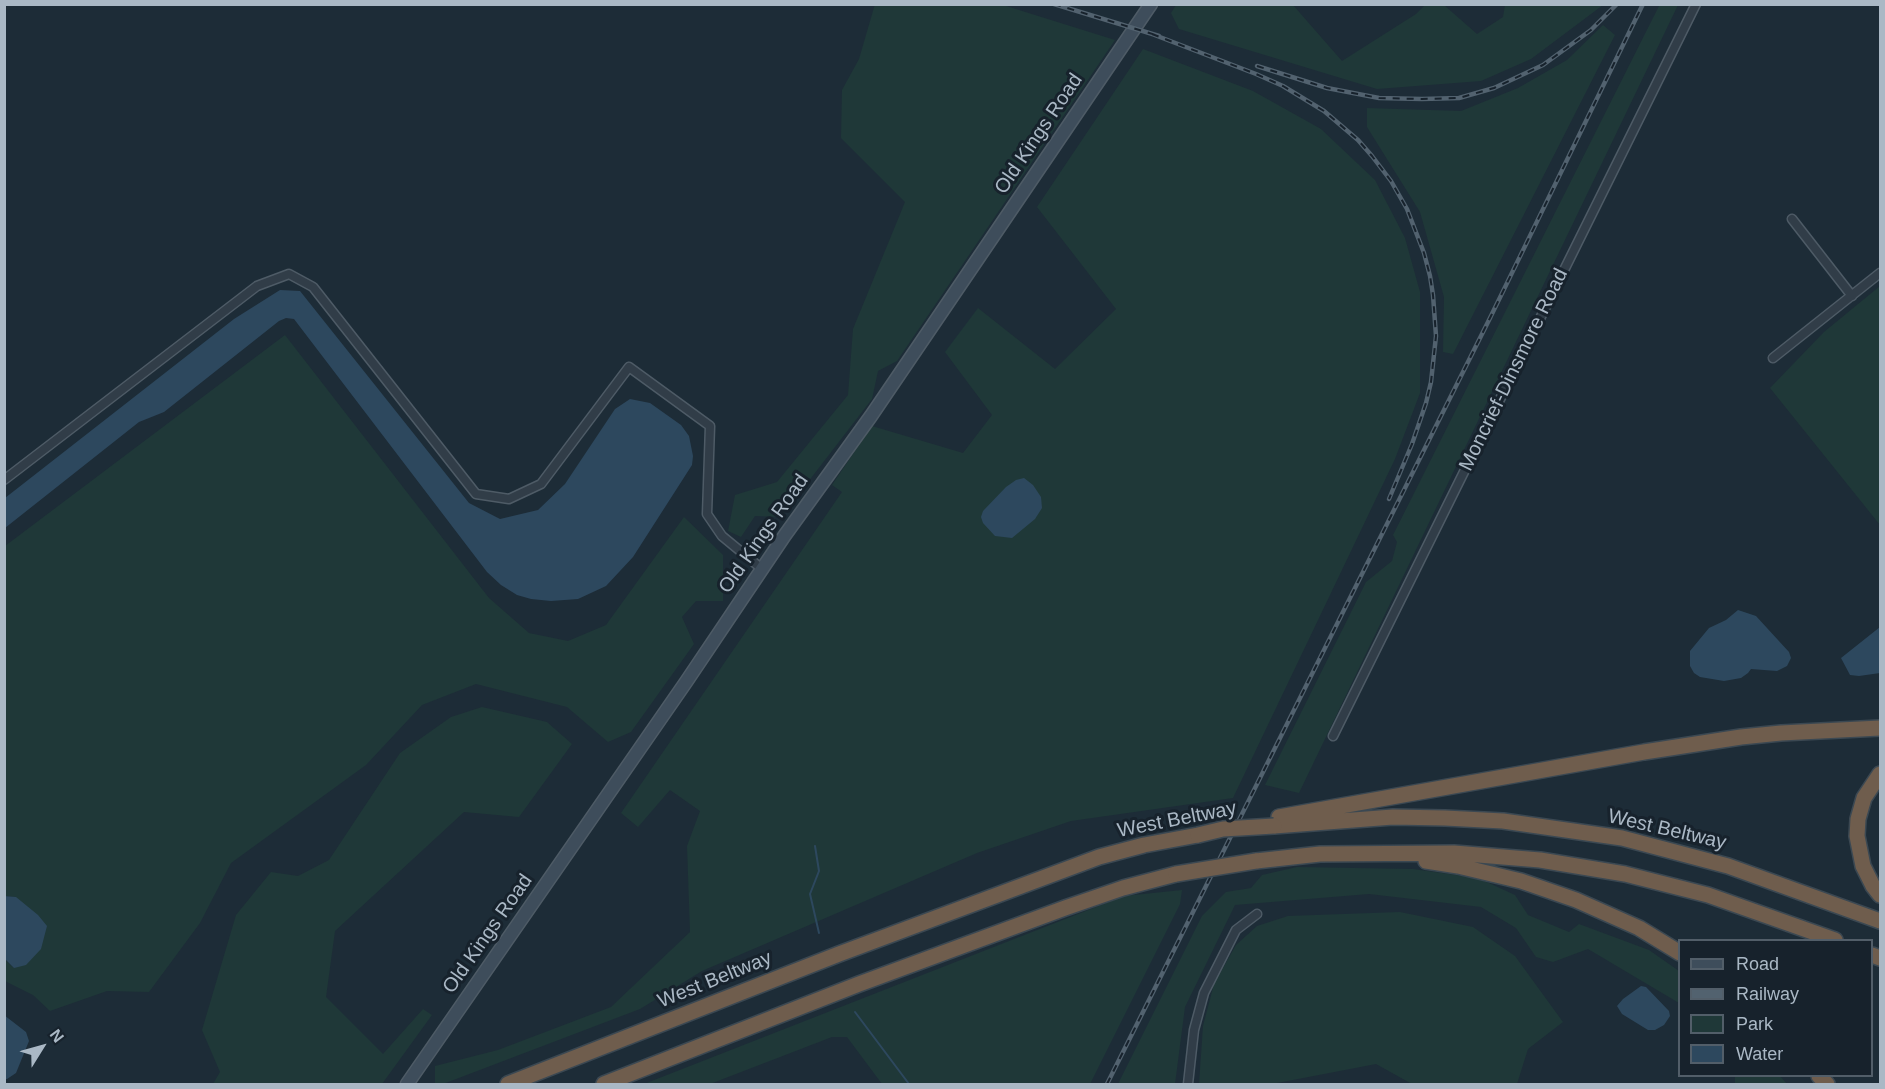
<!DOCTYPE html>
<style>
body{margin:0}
#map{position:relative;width:1885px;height:1089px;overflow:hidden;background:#1d2c37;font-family:Arial,sans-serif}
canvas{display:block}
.frame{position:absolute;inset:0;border:6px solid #aab8c5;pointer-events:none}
.legend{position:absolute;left:1678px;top:939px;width:195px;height:138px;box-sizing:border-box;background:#17222c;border:2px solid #525e69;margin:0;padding:8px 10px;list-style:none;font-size:18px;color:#aab8c5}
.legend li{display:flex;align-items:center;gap:12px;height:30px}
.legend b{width:30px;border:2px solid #525e69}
.north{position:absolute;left:12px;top:1017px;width:60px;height:60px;-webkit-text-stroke:4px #17222c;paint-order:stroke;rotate:53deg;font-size:16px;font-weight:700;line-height:24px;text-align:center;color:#aab8c5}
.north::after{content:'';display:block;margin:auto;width:21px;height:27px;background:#aab8c5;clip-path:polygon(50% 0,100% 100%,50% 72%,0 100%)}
</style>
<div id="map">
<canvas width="1885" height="1089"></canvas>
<div class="frame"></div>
<ul class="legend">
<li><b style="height:8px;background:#3e4d5b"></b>Road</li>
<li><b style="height:8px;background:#52626f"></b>Railway</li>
<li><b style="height:16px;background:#1f3838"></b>Park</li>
<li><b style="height:16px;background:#2d485e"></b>Water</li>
</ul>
<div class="north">N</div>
</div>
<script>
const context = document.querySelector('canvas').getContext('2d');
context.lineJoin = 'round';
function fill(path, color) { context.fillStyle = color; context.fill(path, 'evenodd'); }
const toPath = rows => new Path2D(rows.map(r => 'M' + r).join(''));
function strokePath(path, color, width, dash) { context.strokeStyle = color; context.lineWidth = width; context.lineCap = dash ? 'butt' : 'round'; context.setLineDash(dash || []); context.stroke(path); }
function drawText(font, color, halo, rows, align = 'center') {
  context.font = font + ' Arial,sans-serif'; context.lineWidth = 6; context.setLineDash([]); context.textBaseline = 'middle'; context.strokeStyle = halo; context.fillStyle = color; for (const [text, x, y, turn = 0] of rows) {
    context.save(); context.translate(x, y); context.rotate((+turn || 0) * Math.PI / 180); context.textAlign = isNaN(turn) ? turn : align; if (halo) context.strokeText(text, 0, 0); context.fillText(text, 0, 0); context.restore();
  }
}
const green = toPath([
 [875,4,1003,5,1115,40,897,361,878,371,872,399,781,517,755,516,741,537,728,531,735,495,777,482,848,395,853,329,905,202,841,138,842,90,859,59],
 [1660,4,1678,5,1299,793,1265,785,1366,582,1392,561,1397,542,1393,535],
 [1176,5,1293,5,1342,61,1416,14,1425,5,1444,5,1477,34,1503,17,1505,5,1603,5,1531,59,1481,81,1377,89,1179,29,1171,13],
 [1603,25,1615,35,1453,354,1443,352,1444,297,1420,212,1367,127,1367,108,1461,111,1518,88,1567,60],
 [1143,49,1253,91,1321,129,1375,180,1405,238,1420,292,1420,393,1395,459,1233,798,1071,821,977,853,702,971,640,1009,443,1084,435,1084,435,1066,498,1050,611,1007,690,932,687,846,700,811,670,790,638,827,621,813,842,492,832,485,872,426,963,453,992,415,945,352,978,308,1055,369,1116,309,1037,207],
 [1880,286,1880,525,1770,388,1824,332],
 [285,335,489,598,529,633,568,641,606,625,684,517,723,555,723,601,696,601,682,617,694,644,631,732,608,742,567,707,476,684,422,705,366,765,231,863,200,923,149,992,107,991,50,1011,33,995,5,981,4,959,14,968,16,897,5,896,5,546],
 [482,707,547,722,572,744,519,817,464,812,335,931,326,997,383,1054,423,1009,432,1015,382,1084,213,1084,220,1072,202,1030,236,915,271,872,298,876,329,860,400,753,451,717],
 [1297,867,1413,869,1478,878,1515,895,1528,915,1569,932,1579,924,1649,950,1679,971,1679,1003,1588,949,1553,962,1536,957,1516,928,1481,907,1369,894,1235,905,1185,1007,1175,1084,1118,1084,1202,916,1226,892,1251,888,1262,875],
 [1182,890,1180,904,1090,1084,882,1084,847,1037,832,1037,710,1084,644,1084,1124,896],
 [1400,912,1473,927,1515,956,1563,1022,1528,1049,1517,1084,1412,1084,1376,1064,1272,1084,1199,1084,1203,1026,1214,984,1236,945,1257,926,1288,916],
 [1735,1076,1780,1076,1787,1084,1735,1084]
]);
const water = toPath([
 [280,290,300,291,469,503,500,519,538,510,565,484,615,409,630,399,650,403,681,425,689,436,693,456,692,465,633,557,606,586,578,599,551,601,531,599,517,595,501,585,487,572,294,319,286,318,279,321,164,412,139,422,5,528,5,498,234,319],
 [1024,478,1033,485,1041,497,1042,508,1035,519,1012,538,995,536,983,523,981,517,983,511,1006,487,1016,480],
 [1738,610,1756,616,1789,652,1791,658,1787,666,1777,671,1751,669,1748,673,1741,678,1724,681,1700,677,1694,673,1690,666,1690,651,1709,628,1726,620],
 [1880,627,1880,673,1859,676,1850,675,1841,658],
 [4,896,16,897,38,915,47,926,41,949,26,965,14,968,5,959],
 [1641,986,1646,987,1669,1011,1670,1016,1664,1025,1655,1030,1648,1030,1622,1014,1617,1006,1623,999],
 [4,1015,26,1032,29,1041,16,1073,7,1079,4,1079]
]);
const stream = toPath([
 [815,846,819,871,810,894,819,933],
 [855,1012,909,1084]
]);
const street = toPath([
 [1792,219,1852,296],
 [1773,358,1880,273],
 [4,480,257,286,289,274,313,287,476,494,509,499,541,484,629,367,710,426,707,514,722,536,762,569],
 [1333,736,1696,4],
 [1188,1084,1194,1030,1204,993,1236,930,1257,914]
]);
const secondary = toPath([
 [407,1084,686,682,785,535,871,416,1151,4]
]);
const highway = toPath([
 [1880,774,1864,798,1858,819,1857,836,1863,866,1873,886,1880,895],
 [1279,817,1644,752,1741,737,1781,733,1880,728],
 [1274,826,1393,817,1445,818,1503,821,1622,838,1728,866,1880,921],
 [1256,861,1320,854,1454,853,1540,860,1625,874,1708,895,1835,940],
 [1426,861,1458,866,1521,881,1576,900,1639,928,1680,953],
 [1872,955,1880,958],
 [1819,1076,1827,1084],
 [508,1084,839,954,1099,857,1144,845,1198,835],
 [604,1084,859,984,1065,908,1123,888,1176,874]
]);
const rail = toPath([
 [1054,4,1159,36],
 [1152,34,1256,74,1283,86,1324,111,1358,140,1372,156,1391,181,1407,209,1424,253,1430,276,1433,295,1436,336,1431,382,1426,403,1412,444,1389,499],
 [1257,66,1327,88,1379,98,1422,99,1459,98,1494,88,1543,65,1591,30,1617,4],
 [1107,1084,1490,318,1643,4]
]);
const highwayBridge = toPath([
 [1198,835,1223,829,1274,826],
 [1176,874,1256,861]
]);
const streetNames = [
 ["Old Kings Road",1039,134,-56],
 ["Moncrief-Dinsmore Road",1514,370,-64],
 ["Old Kings Road",764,534,-55],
 ["West Beltway",1177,820,-11],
 ["West Beltway",1667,830,13],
 ["Old Kings Road",488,934,-55],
 ["West Beltway",715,980,-22]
];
fill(green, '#1f3838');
fill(water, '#2d485e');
strokePath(stream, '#2d485e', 2);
strokePath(street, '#4e5b66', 11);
strokePath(secondary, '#4e5b66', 15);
strokePath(highway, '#3b4852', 18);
strokePath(street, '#313d48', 8);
strokePath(secondary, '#3e4d5b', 12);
strokePath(highway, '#6f5d4d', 15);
strokePath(rail, '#52626f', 4.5);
strokePath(rail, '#17222c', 2, [7]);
strokePath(highwayBridge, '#3b4852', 18, []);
strokePath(highwayBridge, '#6f5d4d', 15);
drawText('20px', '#aab8c5', '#17222c', streetNames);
</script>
